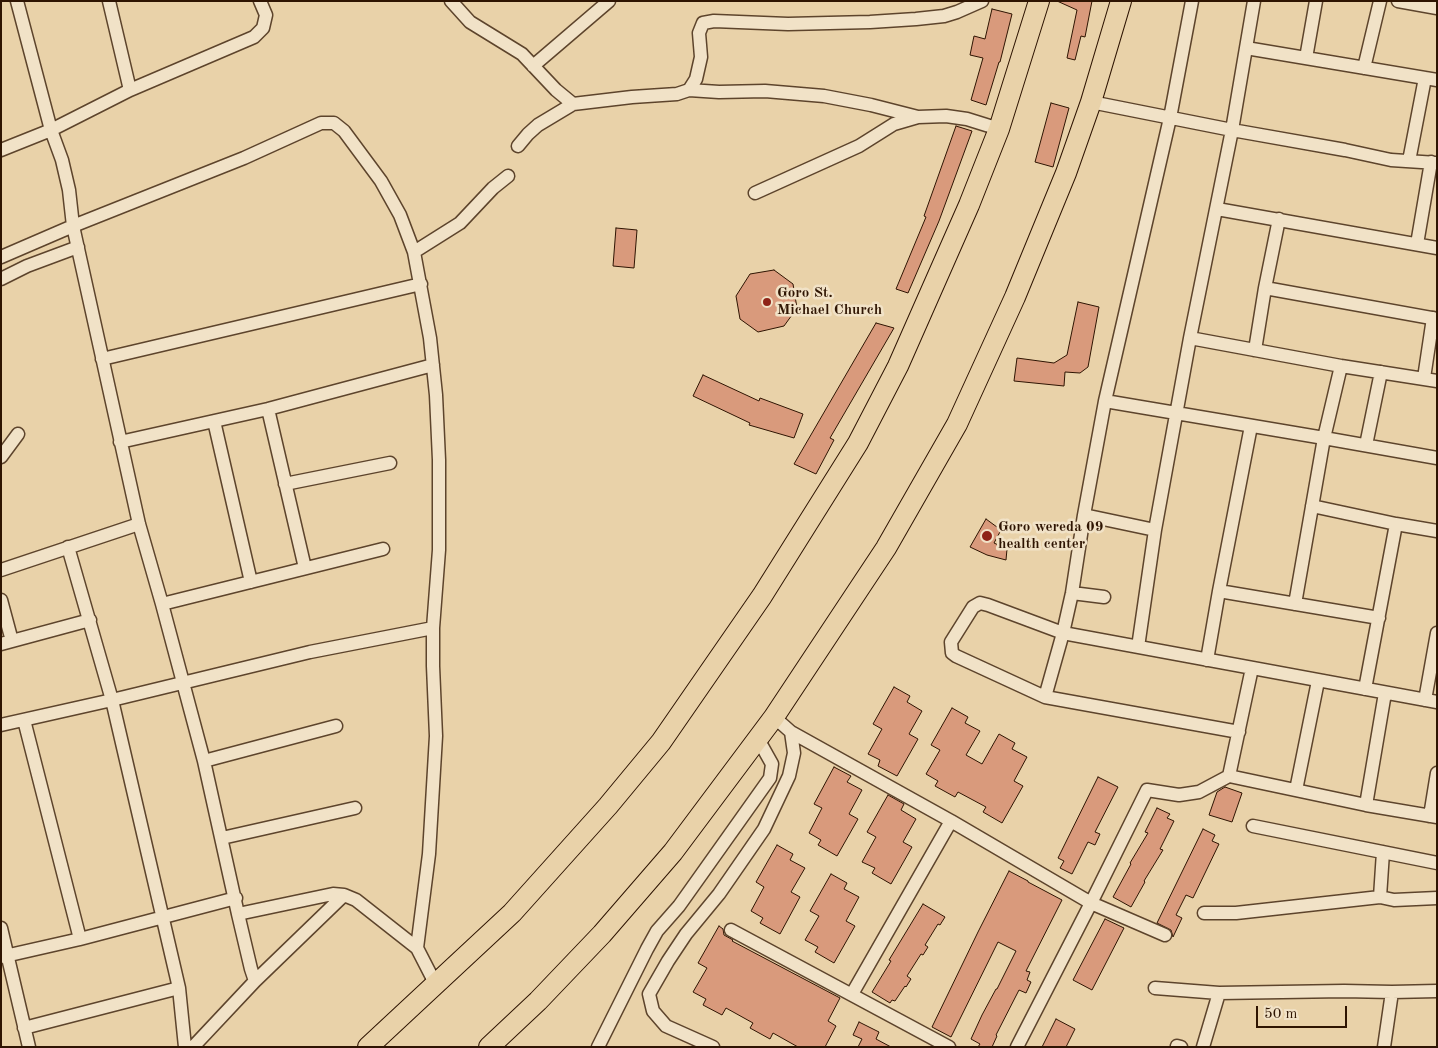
<!DOCTYPE html>
<style>
body{margin:0}
#map{position:relative;width:1438px;height:1048px;overflow:hidden;background:#e9d2a9;font-family:"Old Standard TT",serif}
canvas{display:block}
.frame{position:absolute;inset:0;border:2px solid #2e1402;pointer-events:none}
.scale{position:absolute;left:1256px;top:1006px;width:91px;height:22px;box-sizing:border-box;border:2px solid #2e1402;border-top:0;padding-left:6px;font-size:15px;line-height:18px;white-space:nowrap;color:#2e1402;-webkit-text-stroke:4px #f1e2c7;paint-order:stroke}
</style>
<div id="map">
<canvas width="1438" height="1048"></canvas>
<div class="frame"></div>
<div class="scale">50 m</div>
</div>
<script>
const context = document.querySelector('canvas').getContext('2d');
context.lineJoin = 'round';
function fill(path, color) { context.fillStyle = color; context.fill(path, 'evenodd'); }
const toPath = rows => new Path2D(rows.map(r => 'M' + r).join(''));
function strokePath(path, color, width, dash) { context.strokeStyle = color; context.lineWidth = width; context.lineCap = dash ? 'butt' : 'round'; context.setLineDash(dash || []); context.stroke(path); }
function drawText(font, color, halo, rows, align = 'center') {
  context.font = font + ' "Old Standard TT",serif'; context.lineWidth = 5; context.setLineDash([]); context.textBaseline = 'middle'; context.strokeStyle = halo; context.fillStyle = color; for (const [text, x, y, turn = 0] of rows) {
    context.save(); context.translate(x, y); context.rotate((+turn || 0) * Math.PI / 180); context.textAlign = isNaN(turn) ? turn : align; if (halo) context.strokeText(text, 0, 0); context.fillText(text, 0, 0); context.restore();
  }
}
const building = toPath([
 [1057,1,1092,1,1085,37,1081,36,1075,60,1067,58,1077,10,1057,1],
 [992,9,1012,14,1000,62,999,62,986,105,971,100,983,58,970,55,974,36,985,39,992,9],
 [1051,103,1069,108,1053,167,1035,162,1051,103],
 [956,126,972,131,939,221,908,293,896,289,926,217,924,216,956,126],
 [616,228,637,230,634,268,613,266,616,228],
 [774,270,793,284,797,308,784,326,758,332,740,319,736,296,750,274,774,270],
 [1078,302,1099,307,1088,367,1080,373,1065,372,1064,386,1014,381,1017,358,1054,363,1067,355,1078,302],
 [876,323,894,328,830,438,834,440,816,474,794,464,876,323],
 [703,375,759,401,760,398,803,414,794,438,749,425,750,423,693,396,703,375],
 [986,519,1001,530,994,543,1007,549,1006,560,987,555,970,547,986,519],
 [894,687,910,696,907,702,922,711,909,734,918,739,897,776,878,766,880,760,868,754,882,729,873,724,894,687],
 [952,708,968,717,965,723,980,731,966,755,982,764,999,734,1015,743,1012,749,1027,757,1014,781,1023,786,1002,823,983,812,986,807,958,792,955,797,935,786,938,781,926,774,940,750,931,745,952,708],
 [834,767,851,776,847,782,862,790,849,814,858,819,837,856,818,845,821,840,809,833,822,808,814,804,834,767],
 [1098,777,1118,787,1095,832,1100,834,1095,845,1088,842,1072,874,1060,868,1064,861,1058,858,1098,777],
 [1225,787,1242,793,1232,822,1209,815,1217,792,1225,787],
 [888,795,904,804,901,810,916,819,903,842,912,847,891,884,872,873,875,868,862,862,876,837,867,832,888,795],
 [1157,808,1170,814,1167,818,1174,821,1160,849,1163,850,1144,881,1145,882,1131,907,1113,897,1131,864,1130,863,1148,833,1145,832,1157,808],
 [1203,829,1215,835,1212,841,1219,844,1193,898,1186,895,1176,915,1182,918,1173,937,1171,930,1157,923,1203,829],
 [777,845,793,854,790,860,805,868,791,892,800,897,780,934,760,923,763,918,751,911,764,887,756,882,777,845],
 [1009,871,1028,881,1028,882,1062,900,1026,971,1030,972,1027,980,1031,982,1026,993,1019,990,996,1035,997,1036,992,1047,978,1047,980,1044,971,1039,982,1015,996,989,997,989,1016,951,998,942,951,1037,932,1027,978,932,1009,871],
 [831,874,847,883,844,889,859,897,846,921,855,926,834,963,815,952,818,947,805,940,819,916,810,911,831,874],
 [923,904,945,917,940,925,938,924,925,945,928,947,923,955,921,954,907,976,911,979,906,987,905,986,895,1001,892,1000,890,1003,872,992,891,961,889,960,923,904],
 [1105,919,1124,928,1092,990,1073,980,1105,919],
 [719,926,723,929,724,935,733,940,732,941,840,998,828,1021,836,1026,825,1047,798,1047,773,1033,770,1039,750,1028,753,1023,726,1008,722,1015,703,1005,706,999,693,992,707,968,698,963,719,926],
 [1056,1019,1075,1029,1066,1047,1042,1047,1056,1019],
 [859,1022,879,1032,876,1039,891,1047,858,1047,862,1039,853,1035,859,1022]
]);
const minor = toPath([
 [17,1,51,130,62,160,69,190,73,226,139,524,162,604,204,761,238,914],
 [109,1,130,90],
 [451,1,470,22,522,54,556,90,573,104,632,97,677,94,689,90,696,79,701,57,699,33,703,23,714,21,788,24,870,22,916,19,944,16,957,12,982,1],
 [1398,1,1437,8],
 [1246,48,1437,80],
 [1306,58,1316,1],
 [533,66,609,1],
 [1364,68,1380,1],
 [689,90,719,92,765,91,824,96,871,105,918,117],
 [1091,102,1232,130,1345,150,1391,160,1437,163],
 [518,146,528,134,538,125,573,104],
 [1,150,51,130,130,90,254,37,263,28,266,15,260,1],
 [1409,161,1425,78],
 [755,193,859,146,894,124,918,117,946,116,967,119,999,129],
 [1217,209,1437,248],
 [1417,244,1431,162],
 [414,252,460,223,493,188,508,176],
 [1,257,73,226,244,158,321,123,334,123,344,131,381,181,400,215,414,252,430,338,436,395,439,460,439,550,433,628,433,666,436,736,429,854,417,948],
 [1,279,27,266,78,247],
 [1265,288,1437,319],
 [1190,338,1341,366,1437,381],
 [1255,350,1265,288,1279,219],
 [102,359,421,284],
 [1424,378,1433,318],
 [1105,401,1324,438,1437,458],
 [268,409,305,568],
 [214,421,251,582],
 [120,442,268,409,433,365],
 [1366,445,1381,372],
 [1,457,18,434],
 [285,484,390,463],
 [1312,506,1396,524,1437,531],
 [1084,515,1155,530],
 [68,547,112,700,179,988,185,1047],
 [1,570,139,524],
 [1219,591,1379,618],
 [1072,593,1104,597],
 [1,600,12,641],
 [162,604,383,549],
 [1295,604,1324,438,1341,366],
 [1,644,90,620],
 [1138,647,1155,530,1190,338,1232,130,1254,1],
 [1207,660,1219,591,1251,426],
 [1365,689,1396,524],
 [1045,697,1063,633,1072,593,1084,515,1105,401,1170,118,1192,1],
 [1425,700,1437,633],
 [774,717,791,732,951,821,1091,903,1165,935],
 [24,720,80,939],
 [1,725,112,700,310,652,433,628],
 [1239,732,1045,697,956,656,952,653,951,642,973,607,980,603,988,605,1063,633,1437,702],
 [204,761,336,726],
 [1229,776,1252,668],
 [1296,790,1318,681],
 [1366,805,1385,693],
 [1430,816,1437,773],
 [1253,826,1437,863],
 [222,838,355,808],
 [1380,897,1383,852],
 [1204,913,1236,913,1380,897,1394,900,1437,898],
 [1,928,29,1047],
 [731,930,949,1047],
 [1,957,80,939,236,898],
 [255,981,344,895],
 [1155,988,1219,993,1344,991,1392,992,1437,991],
 [852,994,951,821],
 [24,1028,179,988],
 [1177,1046,1181,1047],
 [193,1047,255,981,251,969,238,914,333,894,344,895,356,900,417,948,436,985],
 [598,1047,647,949,657,931,679,906,770,778,772,764,758,739],
 [713,1047,666,1026,653,1011,649,994,668,961,686,934,719,894,764,829,789,776,794,753,791,732],
 [1017,1047,1091,903,1147,790,1179,795,1199,792,1229,776,1366,805,1437,817],
 [1203,1047,1219,993],
 [1384,1047,1392,992]
]);
const trunk = toPath([
 [368,1047,512,913,608,806,661,742,762,596,858,443,898,366,969,205,999,129,1039,1],
 [489,1047,538,1001,602,934,673,852,774,717,886,548,957,424,1015,297,1066,173,1091,102,1121,1]
]);
const markers = [
 [767,302,5,"#8f2418"],
 [987,536,6,"#8f2418"]
];
const poiNames = [
 ["Goro St.",777,293],
 ["Michael Church",777,310],
 ["Goro wereda 09",998,527],
 ["health center",998,544]
];
fill(building, '#d99a7c');
strokePath(building, '#2e1402', 1);
strokePath(minor, '#5d442c', 15);
strokePath(trunk, '#2e1402', 22);
strokePath(minor, '#f1e2c7', 12);
strokePath(trunk, '#e9d2a9', 20);
for (const [x, y, r, color] of markers) { const dot = new Path2D(); dot.arc(x, y, r, 0, 2 * Math.PI); context.fillStyle = color; context.fill(dot); strokePath(dot, '#f1e2c7', 2); }
drawText('bold 15px', '#2e1402', '#f1e2c7', poiNames, 'left');
</script>
